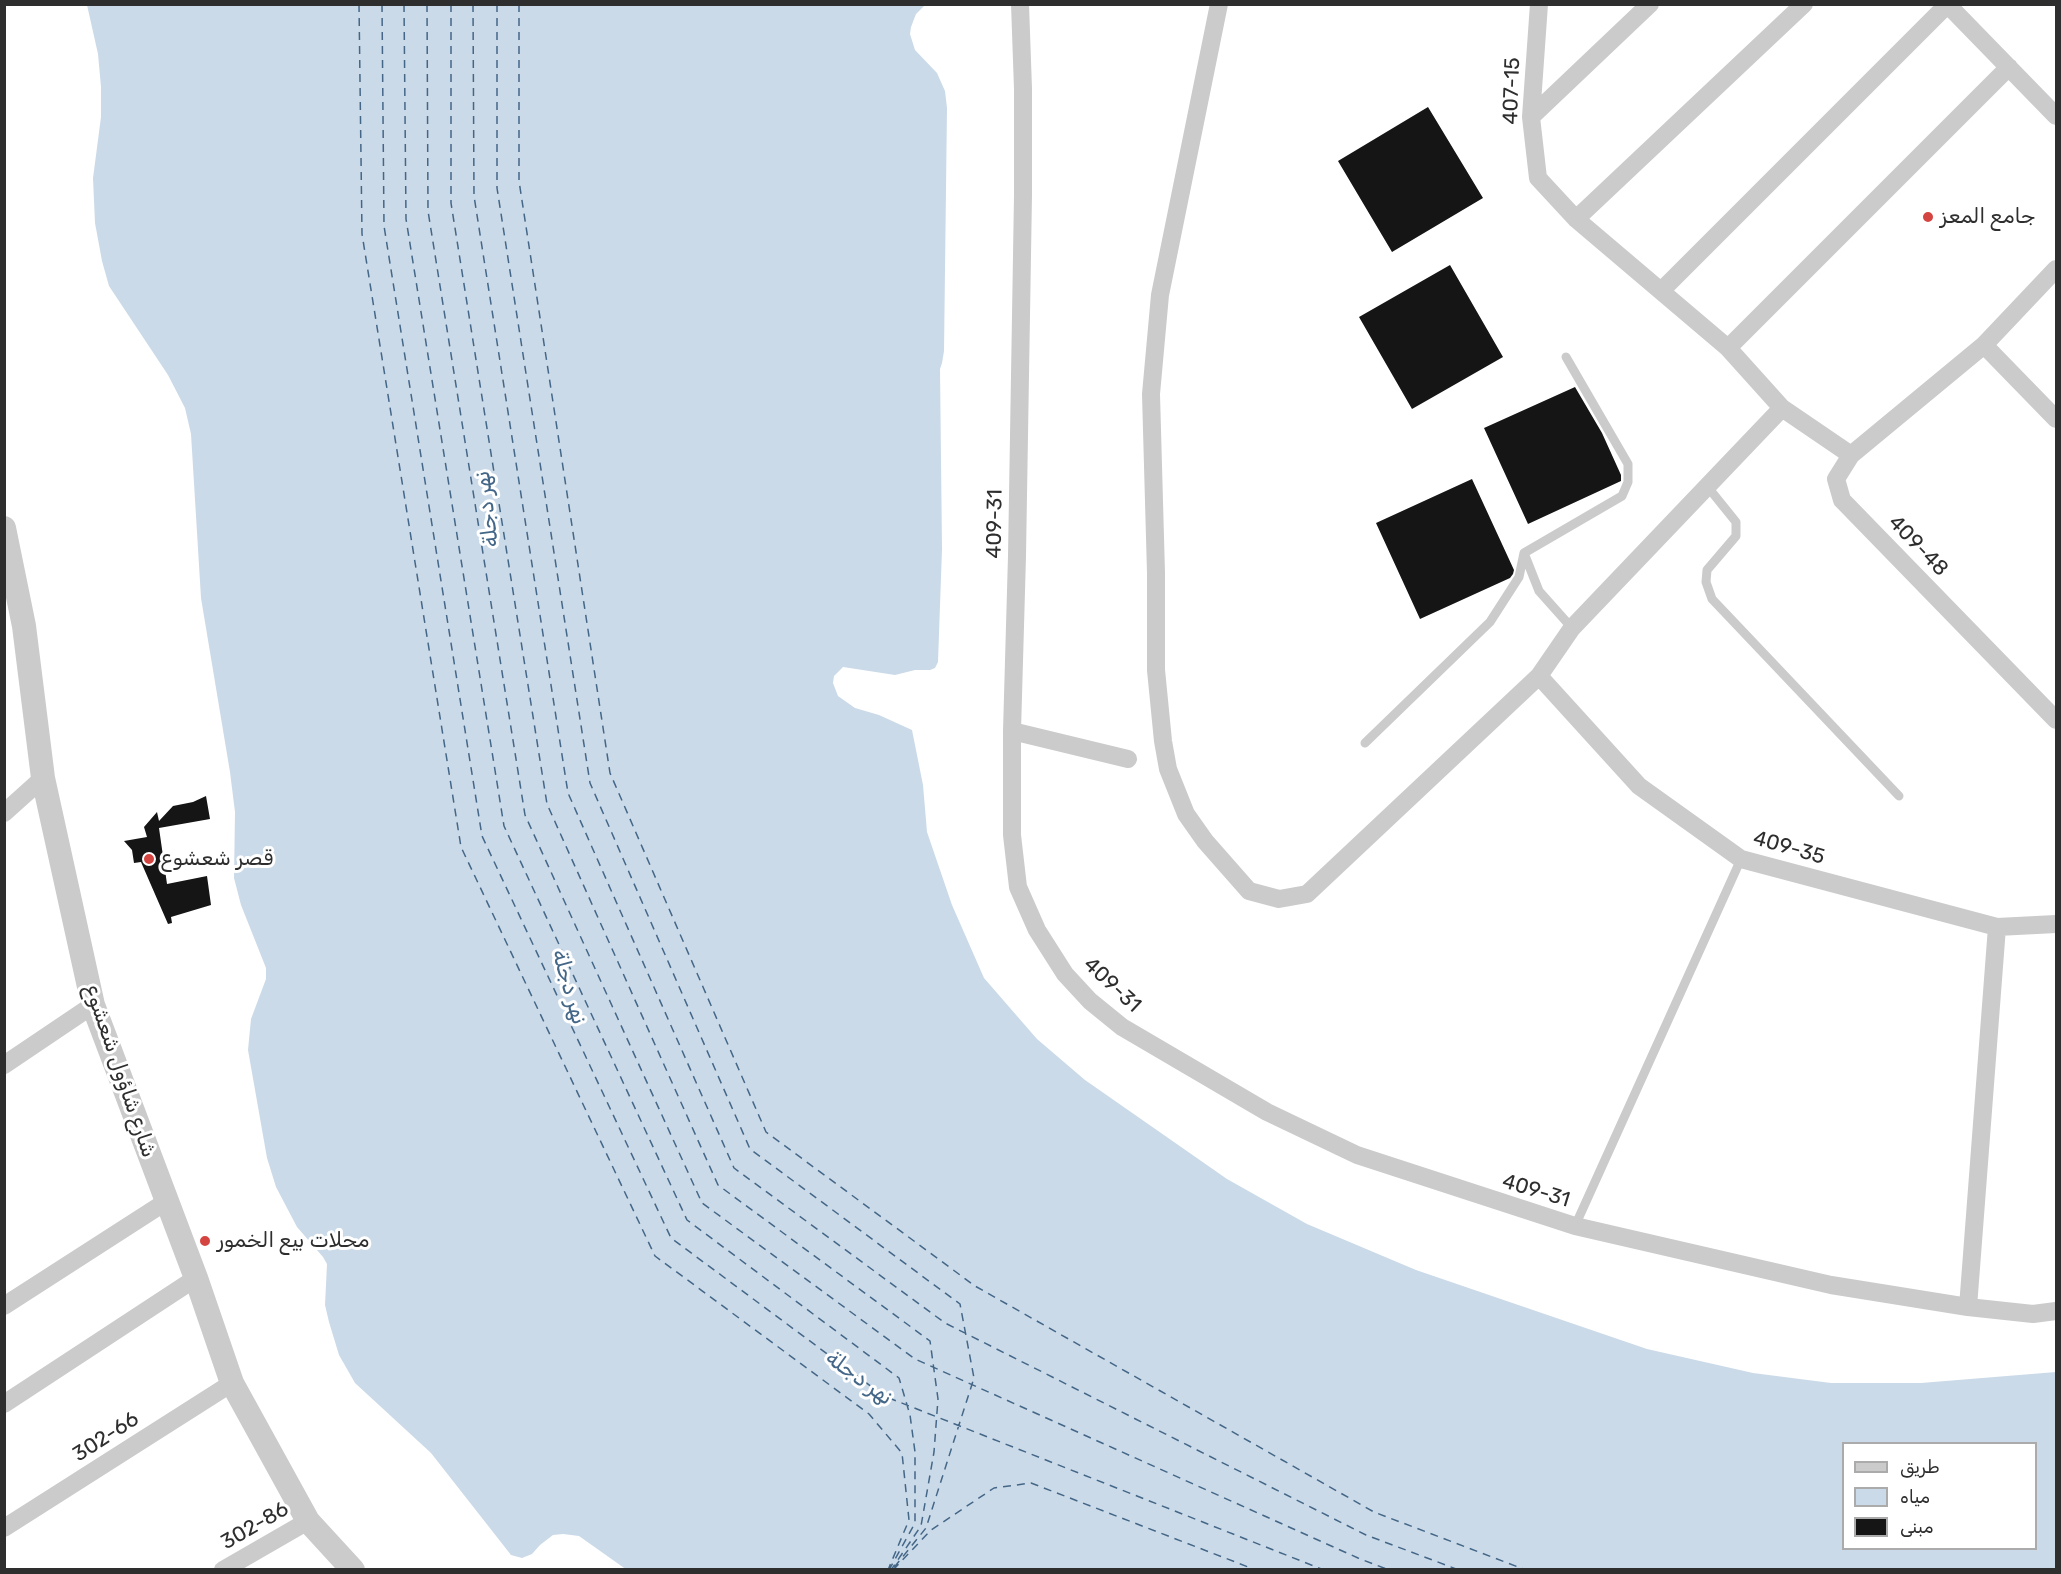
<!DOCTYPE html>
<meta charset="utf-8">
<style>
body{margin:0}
#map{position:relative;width:2061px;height:1574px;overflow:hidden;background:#fff;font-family:Rubik,"Noto Naskh Arabic",sans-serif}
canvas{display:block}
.frame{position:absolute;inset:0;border:6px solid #2e2e2e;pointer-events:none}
.legend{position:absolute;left:1842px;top:1442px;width:195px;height:108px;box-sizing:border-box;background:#fff;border:2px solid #ababab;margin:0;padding:8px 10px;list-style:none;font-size:18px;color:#2e2e2e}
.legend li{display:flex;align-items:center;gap:12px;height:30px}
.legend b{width:30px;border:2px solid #ababab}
</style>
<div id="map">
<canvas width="2061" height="1574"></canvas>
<div class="frame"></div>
<ul class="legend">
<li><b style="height:8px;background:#cbcbcb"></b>طريق</li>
<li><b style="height:16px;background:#cbdae8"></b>مياه</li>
<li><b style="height:16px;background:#151515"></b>مبنى</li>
</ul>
</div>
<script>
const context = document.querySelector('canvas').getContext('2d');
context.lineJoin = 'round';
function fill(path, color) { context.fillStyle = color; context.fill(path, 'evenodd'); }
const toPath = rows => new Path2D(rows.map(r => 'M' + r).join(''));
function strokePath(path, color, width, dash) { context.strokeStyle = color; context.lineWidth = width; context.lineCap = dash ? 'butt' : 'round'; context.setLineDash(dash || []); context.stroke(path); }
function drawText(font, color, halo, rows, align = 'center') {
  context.font = font + ' Rubik,"Noto Naskh Arabic",sans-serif'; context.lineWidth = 6; context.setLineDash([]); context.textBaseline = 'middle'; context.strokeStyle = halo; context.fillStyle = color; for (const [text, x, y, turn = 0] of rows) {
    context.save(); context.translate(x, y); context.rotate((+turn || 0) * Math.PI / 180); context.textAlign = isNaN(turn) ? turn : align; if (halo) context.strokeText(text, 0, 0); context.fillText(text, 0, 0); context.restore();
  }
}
const water = toPath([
 [87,5,925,5,916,14,911,27,910,34,915,50,937,73,945,91,947,108,944,351,942,363,940,369,942,549,938,662,935,668,930,670,915,670,895,675,843,667,834,676,833,683,838,696,855,708,879,715,912,730,923,785,927,832,952,905,984,978,1037,1039,1085,1080,1227,1179,1307,1224,1416,1270,1647,1349,1753,1373,1831,1383,1921,1383,2056,1372,2056,1569,627,1570,579,1536,563,1534,553,1535,540,1545,532,1554,522,1558,511,1555,431,1453,355,1383,339,1355,329,1322,325,1305,327,1264,323,1257,297,1227,276,1187,267,1158,248,1050,251,1019,266,979,266,968,241,905,234,878,235,812,230,772,201,598,191,434,185,408,168,375,109,286,102,261,95,223,93,178,101,117,101,87,98,54],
 [1844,1444,2036,1444,2036,1548,1844,1548]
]);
const ferry = toPath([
 [359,4,362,234,461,847,655,1256,869,1414,902,1453,909,1520,888,1570],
 [382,4,384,226,482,836,671,1238,884,1396,1324,1570],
 [404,4,406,219,504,826,687,1220,899,1378,910,1415,915,1452,915,1523,889,1570],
 [427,4,428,211,525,815,702,1203,915,1359,1358,1558,1389,1570],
 [451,4,451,203,547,804,718,1185,930,1341,938,1399,934,1452,921,1526,891,1570],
 [473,4,474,196,568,793,734,1168,945,1323,1366,1535,1459,1570],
 [497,4,497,188,590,783,750,1149,960,1304,974,1378,926,1528,892,1570],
 [519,4,519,181,610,773,766,1132,975,1286,1374,1512,1526,1570],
 [893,1570,931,1530,994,1488,1031,1483,1256,1570]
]);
const building = toPath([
 [1428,107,1483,198,1392,252,1338,161],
 [1450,265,1503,357,1412,409,1359,317],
 [1575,387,1602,433,1621,475,1621,481,1528,524,1484,428],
 [1472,479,1514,570,1513,574,1510,578,1420,619,1376,523],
 [206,796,210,819,159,828,167,884,207,876,211,905,171,917,172,923,168,924,141,862,134,863,132,850,124,841,147,837,144,827,157,812,159,821,173,806,193,802]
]);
const service = toPath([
 [1707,486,1736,522,1736,536,1707,570,1706,582,1712,599,1899,796],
 [1524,553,1539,591,1572,628],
 [1365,743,1490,622,1519,577,1524,553,1622,496,1628,482,1628,464,1566,357],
 [1575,1226,1741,859]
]);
const minor = toPath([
 [1020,4,1023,89,1023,195,1017,556,1012,731,1012,835,1018,887,1037,930,1065,974,1090,1001,1122,1027,1267,1112,1357,1155,1575,1226,1831,1285,1968,1307,2033,1314,2056,1311],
 [1219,4,1160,295,1151,394,1156,573,1156,670,1163,741,1168,769,1186,814,1205,841,1249,891,1279,899,1307,894,1539,676,1572,628,1782,408],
 [1539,4,1531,117,1538,178,1576,219,1728,348,1782,408,1851,455,1836,479,1842,500,2056,720],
 [1947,4,2056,116],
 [1531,117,1650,4],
 [1576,219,1804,4],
 [1661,291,1947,5],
 [1984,345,2056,419],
 [1728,348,2009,67],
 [1851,455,1984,345,2056,269],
 [1539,676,1639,786,1741,859,1997,927,2056,924],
 [1012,731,1128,759],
 [4,813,43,778],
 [4,1065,93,1005],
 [4,1306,167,1201],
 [1968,1307,1997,927],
 [4,1404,196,1278],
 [4,1528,232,1383],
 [223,1570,308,1521]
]);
const tertiary = toPath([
 [4,528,24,626,43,778,93,1005,196,1278,232,1383,308,1521,353,1570]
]);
const markers = [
 [1928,217,6,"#d44541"],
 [149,859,6,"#d44541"],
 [205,1241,6,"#d44541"]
];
const streetNames = [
 ["407-15",1512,91,-88],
 ["409-31",995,524,-89],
 ["409-48",1918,546,46],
 ["409-35",1789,848,16],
 ["409-31",1112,985,43],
 ["شارع شاؤول شعشوع",120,1071,71],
 ["409-31",1536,1191,17],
 ["302-66",106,1437,-33],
 ["302-86",255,1526,-30]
];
const poiNames = [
 ["جامع المعز",1940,217],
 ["قصر شعشوع",161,859],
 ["محلات بيع الخمور",217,1241]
];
const waterNames = [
 ["نهر دجلة",487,509,-97],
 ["نهر دجلة",569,987,74],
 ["نهر دجلة",859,1378,36]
];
fill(water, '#cbdae8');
strokePath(ferry, '#446788', 1.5, [8, 6]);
fill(building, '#151515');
strokePath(service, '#cbcbcb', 9);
strokePath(minor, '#cbcbcb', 18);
strokePath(tertiary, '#cbcbcb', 24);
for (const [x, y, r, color] of markers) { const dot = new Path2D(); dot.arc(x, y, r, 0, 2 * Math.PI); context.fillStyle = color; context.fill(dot); strokePath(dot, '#fff', 2); }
drawText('21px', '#2e2e2e', '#fff', streetNames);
drawText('21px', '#2e2e2e', '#fff', poiNames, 'left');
drawText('italic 22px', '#446788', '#fff', waterNames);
</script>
